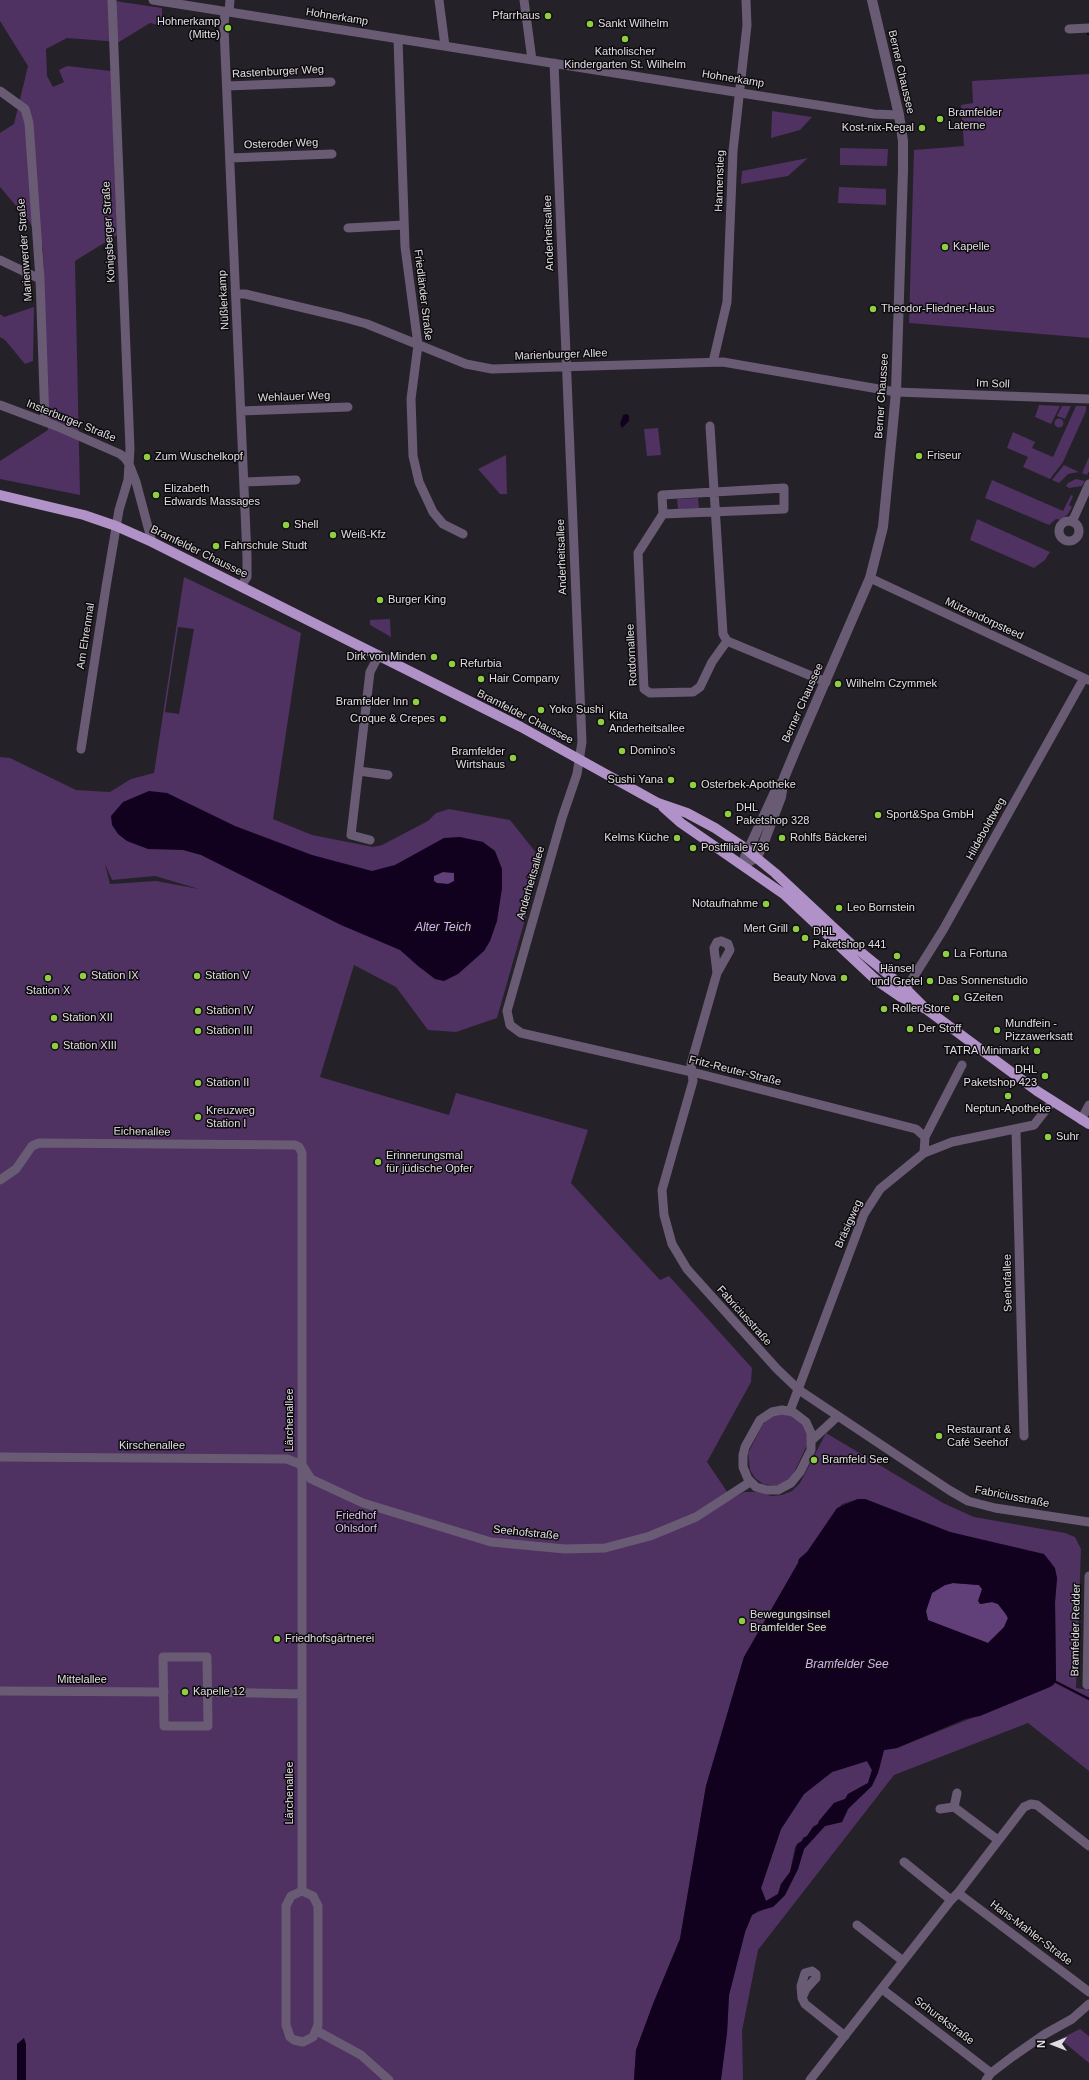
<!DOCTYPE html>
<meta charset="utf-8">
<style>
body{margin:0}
#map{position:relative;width:1089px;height:2080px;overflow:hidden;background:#252128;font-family:Arial,sans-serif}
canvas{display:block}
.north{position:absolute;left:1033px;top:2024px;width:40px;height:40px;-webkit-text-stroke:3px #0d0b0e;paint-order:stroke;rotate:270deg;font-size:11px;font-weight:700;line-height:16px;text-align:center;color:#e0dde2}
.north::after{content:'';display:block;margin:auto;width:14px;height:18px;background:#e0dde2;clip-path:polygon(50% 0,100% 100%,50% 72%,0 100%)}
</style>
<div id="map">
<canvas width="1089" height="2080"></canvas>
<div class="north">N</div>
</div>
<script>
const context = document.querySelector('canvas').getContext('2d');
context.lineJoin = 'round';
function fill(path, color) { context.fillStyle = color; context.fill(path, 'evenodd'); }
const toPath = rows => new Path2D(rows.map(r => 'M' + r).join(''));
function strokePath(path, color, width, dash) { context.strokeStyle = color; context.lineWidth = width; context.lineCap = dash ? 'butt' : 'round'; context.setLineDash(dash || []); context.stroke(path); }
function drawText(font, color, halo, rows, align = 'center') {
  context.font = font + ' Arial,sans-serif'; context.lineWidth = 3; context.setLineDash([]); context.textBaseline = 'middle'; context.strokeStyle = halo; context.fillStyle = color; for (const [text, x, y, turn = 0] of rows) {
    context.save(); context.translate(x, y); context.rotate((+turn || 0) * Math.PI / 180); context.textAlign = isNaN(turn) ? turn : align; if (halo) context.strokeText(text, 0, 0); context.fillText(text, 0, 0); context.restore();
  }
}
const green = toPath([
 [0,0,108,0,162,8,162,26,150,23,119,42,67,38,46,49,47,76,53,87,64,82,59,70,67,66,111,71,117,235,75,261,80,495,0,479,0,461,48,430,43,248,29,221,0,187,0,133,14,124,28,66,0,21],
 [1089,74,1089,338,909,323,914,150,964,146,961,105,973,103,972,81],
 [772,111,812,117,800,130,771,138],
 [840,148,888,149,887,166,840,165],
 [808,158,788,176,741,184,742,171],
 [839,187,886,189,886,205,838,203],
 [34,307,33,361,25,364,5,340,0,337,0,314,4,317],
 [1039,405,1060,406,1051,424,1035,417],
 [1062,406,1071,406,1065,419,1057,416],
 [1076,406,1086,406,1086,411,1063,462,1050,479,1023,467,1028,457,1007,448,1013,432,1035,442,1032,448,1053,457],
 '1054.5 423a4.5 4.5 0 1 1 9 0a4.5 4.5 0 1 1-9 0Z',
 [658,428,661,455,647,456,644,429],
 [506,455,507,494,500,494,478,469],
 [1089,457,1089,471,1087,475,1082,473],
 [1064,465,1079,472,1068,474,1059,483,1052,480],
 [1076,479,1085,481,1082,486,1069,488,1066,486,1068,483],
 [992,480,1063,511,1071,495,1073,496,1069,505,1072,507,1068,514,1061,520,1056,519,1049,525,985,498],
 [698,498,699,508,678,509,677,499],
 [977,519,1050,552,1045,560,1034,568,970,540],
 [184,577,301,633,273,819,312,835,373,847,382,845,428,821,436,813,449,809,510,820,542,860,497,1018,456,1032,428,1030,396,987,354,965,320,1077,449,1115,456,1093,588,1130,571,1183,660,1280,669,1276,752,1368,751,1382,707,1462,732,1499,744,1492,760,1492,771,1496,782,1495,792,1491,800,1483,826,1433,943,1503,974,1517,1065,1533,1075,1537,1081,1549,1076,1688,1089,1690,1089,1771,1028,1723,894,1775,758,1950,742,2031,743,2080,721,2080,721,2075,727,2033,729,1995,745,1932,752,1915,776,1904,785,1895,798,1869,804,1849,825,1826,842,1822,848,1809,878,1773,884,1750,897,1748,1054,1685,1056,1676,1055,1602,1057,1578,1050,1561,950,1532,865,1499,858,1499,842,1504,807,1552,799,1559,798,1563,744,1657,706,1786,680,1939,653,2004,636,2050,634,2080,26,2080,26,2044,17,2044,17,2080,0,2080,0,757,10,758,76,790,110,792,131,779,154,773],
 [178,627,194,629,179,714,165,712],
 [105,864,112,880,155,876,199,889,156,881,110,884],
 [390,619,391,637,370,625,370,620],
 [782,1414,792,1416,804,1426,807,1434,808,1443,792,1477,786,1482,775,1486,763,1484,755,1478,750,1470,748,1453,763,1424,771,1417],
 [867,1761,872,1770,868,1783,848,1794,845,1799,834,1803,819,1821,818,1824,813,1827,807,1836,795,1847,790,1872,781,1884,778,1894,766,1901,761,1888,781,1829,804,1794,832,1772],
 [1080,2029,1089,2036,1089,2063,1060,2039]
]);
const forest = toPath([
 [443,872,454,873,454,881,448,884,437,883,434,881,434,876],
 [953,1583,979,1585,982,1589,981,1604,992,1602,998,1604,1005,1613,1008,1618,1004,1628,988,1643,928,1621,926,1611,932,1593,945,1585]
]);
const water = toPath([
 [627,414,629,416,629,421,622,428,620,424,623,415],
 [149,791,167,793,235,826,312,855,372,871,395,865,444,838,460,837,483,842,495,851,502,869,502,888,497,921,490,941,484,951,458,974,444,981,435,979,418,966,400,950,341,925,201,855,183,850,148,849,127,841,118,834,112,825,111,816,123,802],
 [443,872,454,873,454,881,448,884,437,883,434,881,434,876],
 [858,1499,865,1499,950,1532,1044,1554,1055,1568,1057,1578,1055,1602,1056,1682,1050,1687,980,1716,965,1719,897,1748,884,1750,878,1773,872,1786,848,1809,842,1822,825,1826,804,1849,798,1869,785,1895,773,1907,758,1911,752,1915,745,1932,729,1995,727,2033,721,2080,634,2080,636,2050,653,2004,680,1939,706,1786,744,1657,798,1563,799,1559,807,1552,837,1508],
 [953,1583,979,1585,982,1589,978,1601,980,1604,992,1602,998,1604,1005,1613,1008,1618,1004,1627,988,1643,928,1620,926,1611,932,1593,945,1585],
 [867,1761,872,1770,868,1783,848,1794,845,1799,834,1803,819,1821,818,1824,813,1827,807,1836,803,1838,802,1841,797,1844,790,1872,781,1884,778,1894,766,1901,761,1888,781,1829,804,1794,832,1772],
 [24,2038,26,2044,26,2080,17,2080,17,2044]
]);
const stream = toPath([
 [1088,34,1089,34],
 [1056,1682,1089,1699]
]);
const minor = toPath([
 [153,0,874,114,899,115],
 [439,0,445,46],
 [524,0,532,60],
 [225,11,224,28,247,557,247,577,241,586],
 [229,12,230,0],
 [1069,29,1089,28],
 [398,39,405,247,418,345,411,399,413,456,419,482,433,512,443,524,463,534],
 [554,63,582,742,577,774,562,818,507,1011,510,1025,521,1033,692,1072,916,1129,925,1137,924,1153],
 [227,86,331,82],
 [0,91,25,109,29,123,40,279,45,422],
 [230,158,332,154],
 [348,228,404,225],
 [0,260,40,279],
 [236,294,245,294,342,317,367,324,466,364,492,369,723,362,896,392,1089,399],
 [713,362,727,302,733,151,747,25,746,0],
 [0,405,56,426,120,454,125,458,129,464,136,482,152,542],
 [241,411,348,407],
 [710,426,723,634,727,641,826,682],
 [244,482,296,480],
 [784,488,784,509,663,514,662,495,784,488],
 [663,514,638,553,644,689,650,693,693,692,700,687,712,662,727,641],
 '1059 531a10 10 0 1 1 20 0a10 10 0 1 1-20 0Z',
 [1072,522,1089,484],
 [870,578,1088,680],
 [81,749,106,587,119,510,128,480,130,449,112,0],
 [359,771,388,775],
 [370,840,351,835,370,672,379,655],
 [721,941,728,944,730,950,717,973,714,948,717,942,721,941],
 [717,973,691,1064,693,1081,662,1190,664,1215,672,1244,687,1269,777,1369,799,1390,949,1490,968,1501,995,1508,1089,1522],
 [906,989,943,930,1084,678],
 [1081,1120,1089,1105],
 [1016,1130,1024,1436],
 [925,1137,962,1065],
 [0,1180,16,1169,32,1146,39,1143,295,1145,299,1147,302,1153,302,1891],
 [782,1410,793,1412,806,1422,811,1433,811,1450,800,1472,791,1483,778,1490,767,1490,756,1487,748,1479,743,1467,743,1455,745,1447,760,1420,772,1412,782,1410],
 [790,1411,864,1214,880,1189,924,1153,952,1142,1034,1125,1052,1102],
 [812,1440,838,1416],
 [0,1457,287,1459,302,1465],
 [302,1465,311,1479,363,1503,491,1542,565,1549,605,1548,650,1536,696,1517,750,1482],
 [163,1657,207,1657,208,1726,164,1726,163,1657],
 [1087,1685,1089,1576],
 [0,1691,164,1692],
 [208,1692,302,1694],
 [957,1793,954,1807,998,1840],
 [940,1809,954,1807],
 [904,1862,951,1900],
 [302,1891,313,1896,318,1906,318,2025,313,2037,303,2042,294,2040,290,2037,286,2025,286,1906,291,1896,302,1891],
 [958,1893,1089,1992],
 [857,1925,903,1961],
 [882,1989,991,2073],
 [802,1998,806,1989,816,1978,816,1974,812,1971,805,1973,801,1986,802,1998,805,2004,845,2036],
 [317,2031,361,2055,389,2080],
 [810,2080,951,1900,958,1893,1024,1807,1031,1804,1037,1805,1089,1846],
 [986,2080,991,2073,1012,2057,1045,2034,1072,2019,1089,2004]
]);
const tertiary = toPath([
 [745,857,774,794,782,782],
 [743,865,757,857,764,842,781,797,784,778,796,749,870,578,883,527,896,392,903,170,903,141,899,115,872,0]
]);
const primary = toPath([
 [0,495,84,515,116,526,152,542,521,727,658,803,687,813,715,828,742,846,775,873,851,944,906,989,926,1009],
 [663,807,681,823,785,895,876,980,901,997,926,1009,1037,1091,1089,1124]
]);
const markers = [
 [548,16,4,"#8fcd42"],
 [590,24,4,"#8fcd42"],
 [228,28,4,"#8fcd42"],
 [625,39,4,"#8fcd42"],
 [940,119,4,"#8fcd42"],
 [922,128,4,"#8fcd42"],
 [945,247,4,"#8fcd42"],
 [873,309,4,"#8fcd42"],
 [919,456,4,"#8fcd42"],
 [147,457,4,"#8fcd42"],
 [156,495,4,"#8fcd42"],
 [286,525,4,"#8fcd42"],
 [333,535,4,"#8fcd42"],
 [216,546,4,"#8fcd42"],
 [380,600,4,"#8fcd42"],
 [434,657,4,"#8fcd42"],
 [452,664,4,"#8fcd42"],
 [481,679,4,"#8fcd42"],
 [838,684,4,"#8fcd42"],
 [416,702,4,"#8fcd42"],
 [541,710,4,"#8fcd42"],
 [443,719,4,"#8fcd42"],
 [601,722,4,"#8fcd42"],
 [622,751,4,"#8fcd42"],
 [513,758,4,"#8fcd42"],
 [671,780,4,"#8fcd42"],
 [693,785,4,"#8fcd42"],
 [728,814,4,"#8fcd42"],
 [878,815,4,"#8fcd42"],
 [677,838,4,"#8fcd42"],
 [782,838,4,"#8fcd42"],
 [693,848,4,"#8fcd42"],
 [766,904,4,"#8fcd42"],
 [839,908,4,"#8fcd42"],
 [796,929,4,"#8fcd42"],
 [805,938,4,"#8fcd42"],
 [946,954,4,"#8fcd42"],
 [897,956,4,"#8fcd42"],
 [83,976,4,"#8fcd42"],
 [197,976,4,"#8fcd42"],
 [48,978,4,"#8fcd42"],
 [844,978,4,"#8fcd42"],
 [930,981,4,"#8fcd42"],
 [956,998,4,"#8fcd42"],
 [884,1009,4,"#8fcd42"],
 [198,1011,4,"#8fcd42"],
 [54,1018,4,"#8fcd42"],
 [910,1029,4,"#8fcd42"],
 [997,1030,4,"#8fcd42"],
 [198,1031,4,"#8fcd42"],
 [55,1046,4,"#8fcd42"],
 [1037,1051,4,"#8fcd42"],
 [1045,1076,4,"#8fcd42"],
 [198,1083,4,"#8fcd42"],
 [1008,1096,4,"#8fcd42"],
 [198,1117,4,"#8fcd42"],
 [1048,1137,4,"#8fcd42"],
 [378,1162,4,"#8fcd42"],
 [939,1436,4,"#8fcd42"],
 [814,1460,4,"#8fcd42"],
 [742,1621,4,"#8fcd42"],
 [277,1639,4,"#8fcd42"],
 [185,1692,4,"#8fcd42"]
];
const poiNames = [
 ["Pfarrhaus",540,16,"right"],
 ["Hohnerkamp",220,22,"right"],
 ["(Mitte)",220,35,"right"],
 ["Sankt Wilhelm",598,24],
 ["Katholischer",625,52,"center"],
 ["Kindergarten St. Wilhelm",625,65,"center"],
 ["Bramfelder",948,113],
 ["Laterne",948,126],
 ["Kost-nix-Regal",914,128,"right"],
 ["Kapelle",953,247],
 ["Theodor-Fliedner-Haus",881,309],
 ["Friseur",927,456],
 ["Zum Wuschelkopf",155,457],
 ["Elizabeth",164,489],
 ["Edwards Massages",164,502],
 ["Shell",294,525],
 ["Weiß-Kfz",341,535],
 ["Fahrschule Studt",224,546],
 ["Burger King",388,600],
 ["Dirk von Minden",426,657,"right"],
 ["Refurbia",460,664],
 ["Hair Company",489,679],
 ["Wilhelm Czymmek",846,684],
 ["Bramfelder Inn",408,702,"right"],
 ["Yoko Sushi",549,710],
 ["Kita",609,716],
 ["Anderheitsallee",609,729],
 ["Croque & Crepes",435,719,"right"],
 ["Domino's",630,751],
 ["Bramfelder",505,752,"right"],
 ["Wirtshaus",505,765,"right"],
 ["Sushi Yana",663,780,"right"],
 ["Osterbek-Apotheke",701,785],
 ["DHL",736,808],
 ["Paketshop 328",736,821],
 ["Sport&Spa GmbH",886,815],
 ["Kelms Küche",669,838,"right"],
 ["Rohlfs Bäckerei",790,838],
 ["Postfiliale 736",701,848],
 ["Notaufnahme",758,904,"right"],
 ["Leo Bornstein",847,908],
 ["Mert Grill",788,929,"right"],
 ["DHL",813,932],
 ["Paketshop 441",813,945],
 ["La Fortuna",954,954],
 ["Hänsel",897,969,"center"],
 ["und Gretel",897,982,"center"],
 ["Station IX",91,976],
 ["Station V",205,976],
 ["Beauty Nova",836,978,"right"],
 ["Das Sonnenstudio",938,981],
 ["Station X",48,991,"center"],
 ["GZeiten",964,998],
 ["Roller Store",892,1009],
 ["Station IV",206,1011],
 ["Station XII",62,1018],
 ["Mundfein -",1005,1024],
 ["Pizzawerksatt",1005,1037],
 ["Der Stoff",918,1029],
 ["Station III",206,1031],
 ["Station XIII",63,1046],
 ["TATRA Minimarkt",1029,1051,"right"],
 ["DHL",1037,1070,"right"],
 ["Paketshop 423",1037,1083,"right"],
 ["Station II",206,1083],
 ["Neptun-Apotheke",1008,1109,"center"],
 ["Kreuzweg",206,1111],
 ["Station I",206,1124],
 ["Suhr",1056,1137],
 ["Erinnerungsmal",386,1156],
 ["für jüdische Opfer",386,1169],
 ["Restaurant &",947,1430],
 ["Café Seehof",947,1443],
 ["Bramfeld See",822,1460],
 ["Bewegungsinsel",750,1615],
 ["Bramfelder See",750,1628],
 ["Friedhofsgärtnerei",285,1639],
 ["Kapelle 12",193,1692]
];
const streetNames = [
 ["Hohnerkamp",337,17,9],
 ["Rastenburger Weg",278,72,-3],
 ["Berner Chaussee",901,72,77],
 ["Hohnerkamp",733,79,9],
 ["Osteroder Weg",281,144,-2],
 ["Hannenstieg",720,181,-88],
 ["Königsberger Straße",109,232,-93],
 ["Anderheitsallee",549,233,-92],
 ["Marienwerder Straße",25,250,-94],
 ["Friedländer Straße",423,295,83],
 ["Nüßlerkamp",224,300,-93],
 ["Marienburger Allee",561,355,-2],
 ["Im Soll",993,384,2],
 ["Berner Chaussee",882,396,-86],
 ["Wehlauer Weg",294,397,-2],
 ["Insterburger Straße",71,421,22],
 ["Bramfelder Chaussee",199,552,26],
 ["Anderheitsallee",562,557,-92],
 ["Mützendorpsteed",984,619,25],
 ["Am Ehrenmal",86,636,-81],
 ["Rotdornallee",632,655,-93],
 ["Berner Chaussee",803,703,-66],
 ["Bramfelder Chaussee",525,717,27],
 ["Hildeboldtweg",986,829,-61],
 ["Anderheitsallee",531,883,-74],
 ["Fritz-Reuter-Straße",735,1071,14],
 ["Eichenallee",142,1132,1],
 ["Bräsigweg",849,1224,-66],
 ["Seehofallee",1008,1283,-91],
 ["Fabriciusstraße",744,1316,48],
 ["Lärchenallee",290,1420,-90],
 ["Kirschenallee",152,1446],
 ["Fabriciusstraße",1012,1497,11],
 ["Seehofstraße",526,1533,6],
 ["Bramfelder Redder",1076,1630,-89],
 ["Mittelallee",82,1680],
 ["Lärchenallee",290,1793,-90],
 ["Hans-Mahler-Straße",1031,1933,37],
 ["Schurekstraße",944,2021,37]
];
const parkNames = [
 ["Friedhof",356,1516],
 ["Ohlsdorf",356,1529]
];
const waterNames = [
 ["Alter Teich",443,928],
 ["Bramfelder See",847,1665]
];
fill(green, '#4f3162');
fill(forest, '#613f78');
fill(water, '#12001f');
strokePath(stream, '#12001f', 2.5);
strokePath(minor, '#6a5b75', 9);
strokePath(tertiary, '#6a5b75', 10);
strokePath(primary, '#b192c8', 10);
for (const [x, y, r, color] of markers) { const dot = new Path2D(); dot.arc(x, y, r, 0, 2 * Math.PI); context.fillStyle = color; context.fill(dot); strokePath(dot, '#0d0b0e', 1.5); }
drawText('11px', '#e0dde2', '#0d0b0e', poiNames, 'left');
drawText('11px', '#e0dde2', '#0d0b0e', streetNames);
drawText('11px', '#dec0f4', '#0d0b0e', parkNames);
drawText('italic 12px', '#d8b0f5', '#0d0b0e', waterNames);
</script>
